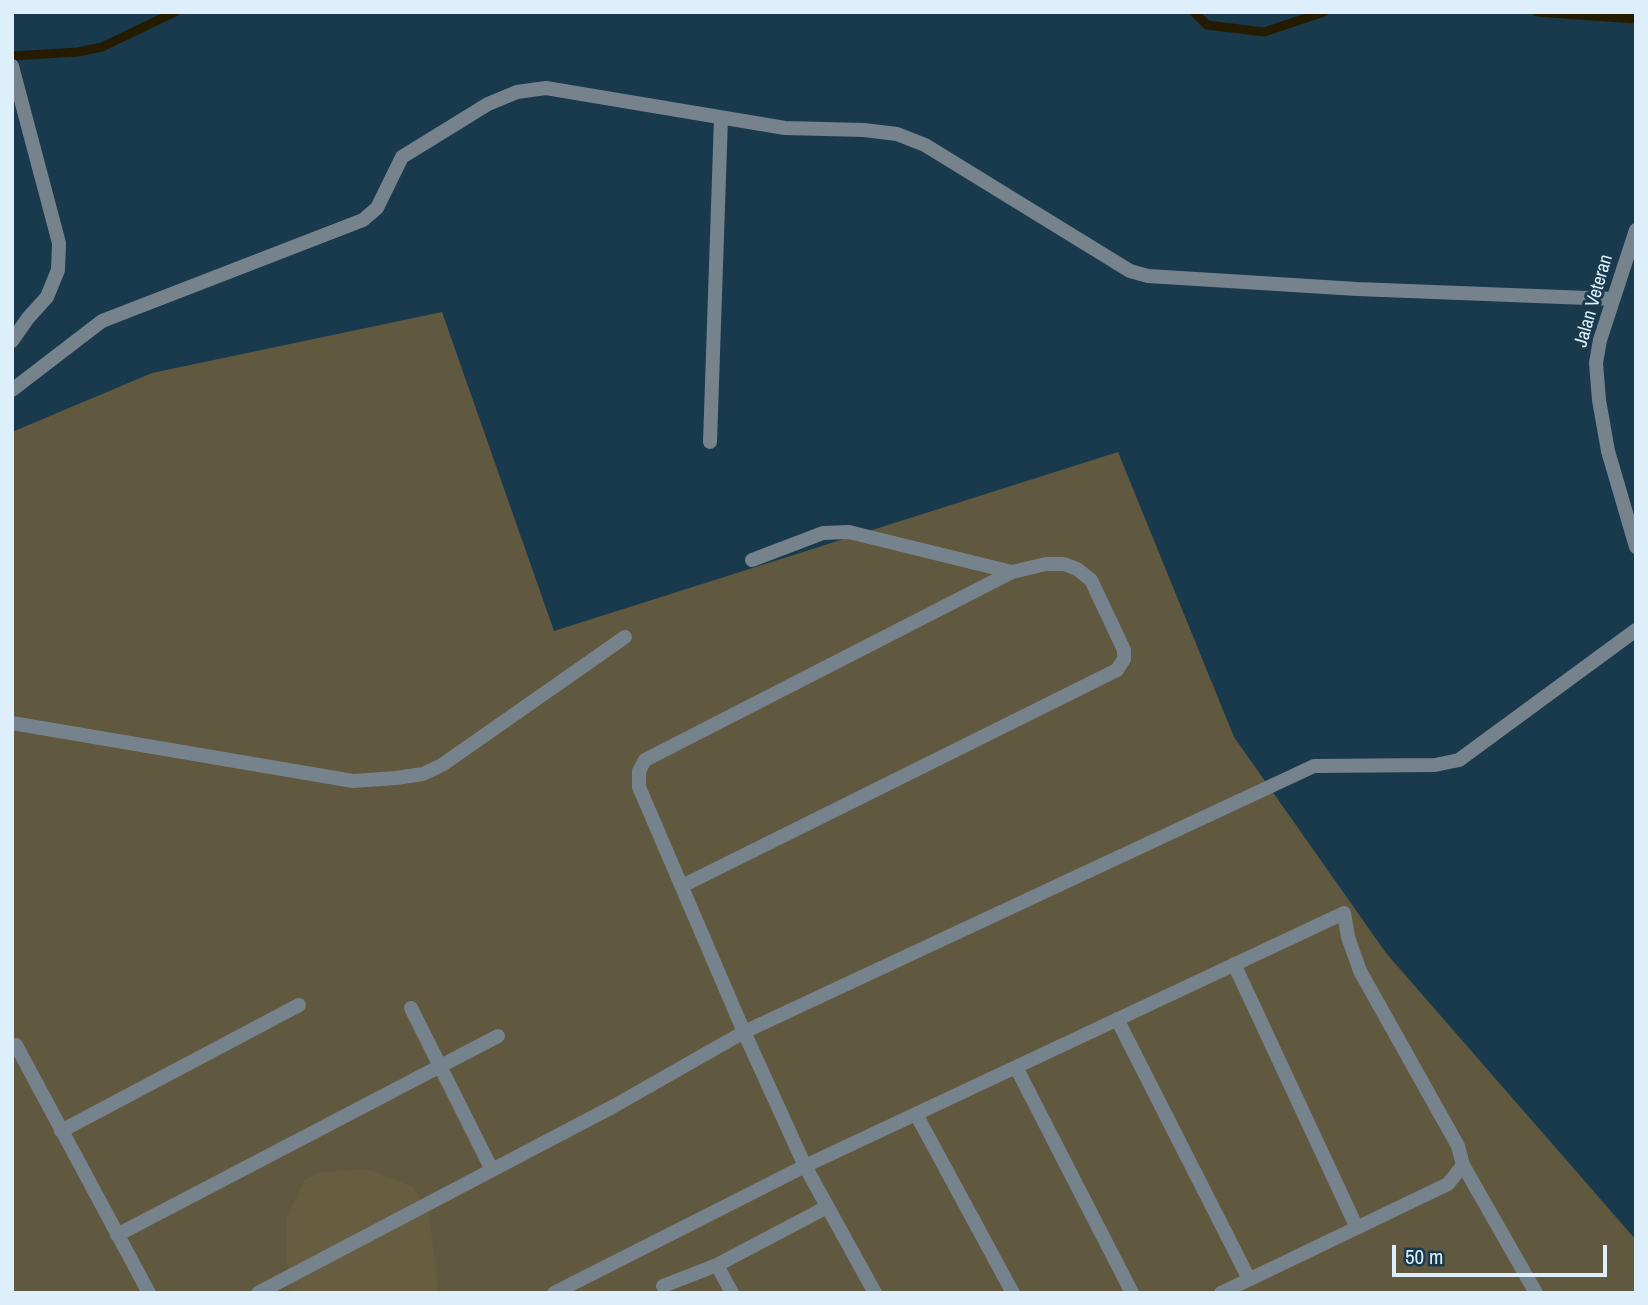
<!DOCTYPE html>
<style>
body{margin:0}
#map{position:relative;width:1648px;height:1305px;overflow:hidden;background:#193a4c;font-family:"Archivo Narrow",sans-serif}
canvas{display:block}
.frame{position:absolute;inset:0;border:14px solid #ddeffb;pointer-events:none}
.scale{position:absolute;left:1392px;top:1245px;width:215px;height:32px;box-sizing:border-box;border:4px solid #ddeffb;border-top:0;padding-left:9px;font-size:21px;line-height:24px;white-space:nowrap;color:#ddeffb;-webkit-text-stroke:5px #193a4c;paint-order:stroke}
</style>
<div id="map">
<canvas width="1648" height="1305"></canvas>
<div class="frame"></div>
<div class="scale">50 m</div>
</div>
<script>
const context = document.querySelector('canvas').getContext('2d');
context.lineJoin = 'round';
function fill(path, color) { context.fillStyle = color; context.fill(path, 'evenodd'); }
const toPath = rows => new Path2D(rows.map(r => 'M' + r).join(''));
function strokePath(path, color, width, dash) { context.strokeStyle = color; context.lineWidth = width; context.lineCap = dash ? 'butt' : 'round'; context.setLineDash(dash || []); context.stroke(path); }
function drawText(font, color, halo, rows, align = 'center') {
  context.font = font + ' "Archivo Narrow",sans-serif'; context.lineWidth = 6; context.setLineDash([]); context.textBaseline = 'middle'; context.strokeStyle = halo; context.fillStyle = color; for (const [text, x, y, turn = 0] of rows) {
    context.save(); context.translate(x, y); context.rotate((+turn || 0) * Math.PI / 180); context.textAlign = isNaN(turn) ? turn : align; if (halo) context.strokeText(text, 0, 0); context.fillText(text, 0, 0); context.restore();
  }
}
const green = toPath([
 [442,312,554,631,1118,452,1234,737,1386,953,1636,1240,1636,1293,12,1293,12,432,152,373]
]);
const forest = toPath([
 [367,1169,413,1187,429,1214,439,1293,292,1293,286,1254,287,1216,305,1180,318,1173]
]);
const stream = toPath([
 [1194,12,1207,25,1264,32,1324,12],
 [1537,12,1636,19],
 [12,56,78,52,102,47,175,12]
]);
const minor = toPath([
 [12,66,59,243,58,270,47,297,28,318,12,341],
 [1636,230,1600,340,1596,363,1599,400,1608,451,1636,547],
 [12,390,102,321,363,220,377,208,402,157,488,104,517,92,546,88,785,128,864,130,897,134,925,145,1130,271,1148,276,1357,289,1613,299],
 [710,442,721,118],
 [12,723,353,781,396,778,423,774,442,765,625,637],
 [682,886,1117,670,1124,659,1124,650,1091,580,1077,569,1064,564,1046,564,1012,572,849,532,823,533,752,560],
 [1234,964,1357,1228],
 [411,1008,492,1170],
 [1117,1019,1249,1279],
 [16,1045,149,1293],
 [1016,1067,1132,1293],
 [916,1114,1013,1293],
 [61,1131,299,1005],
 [1463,1165,1536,1293],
 [117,1235,498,1036],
 [717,1265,732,1293],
 [663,1286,717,1265,827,1207],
 [258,1293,614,1106,744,1032,1314,766,1435,765,1459,760,1636,630],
 [554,1293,805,1166,1344,913,1348,937,1360,971,1458,1146,1463,1165,1448,1184,1221,1293],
 [875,1293,805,1166,744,1032,639,787,639,771,645,760,1012,572]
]);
const streetNames = [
 ["Jalan Veteran",1594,301,-74]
];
fill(green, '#60583f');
fill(forest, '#675d40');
strokePath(stream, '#241b01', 9);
strokePath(minor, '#76838c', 14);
drawText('19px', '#ddeffb', '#193a4c', streetNames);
</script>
